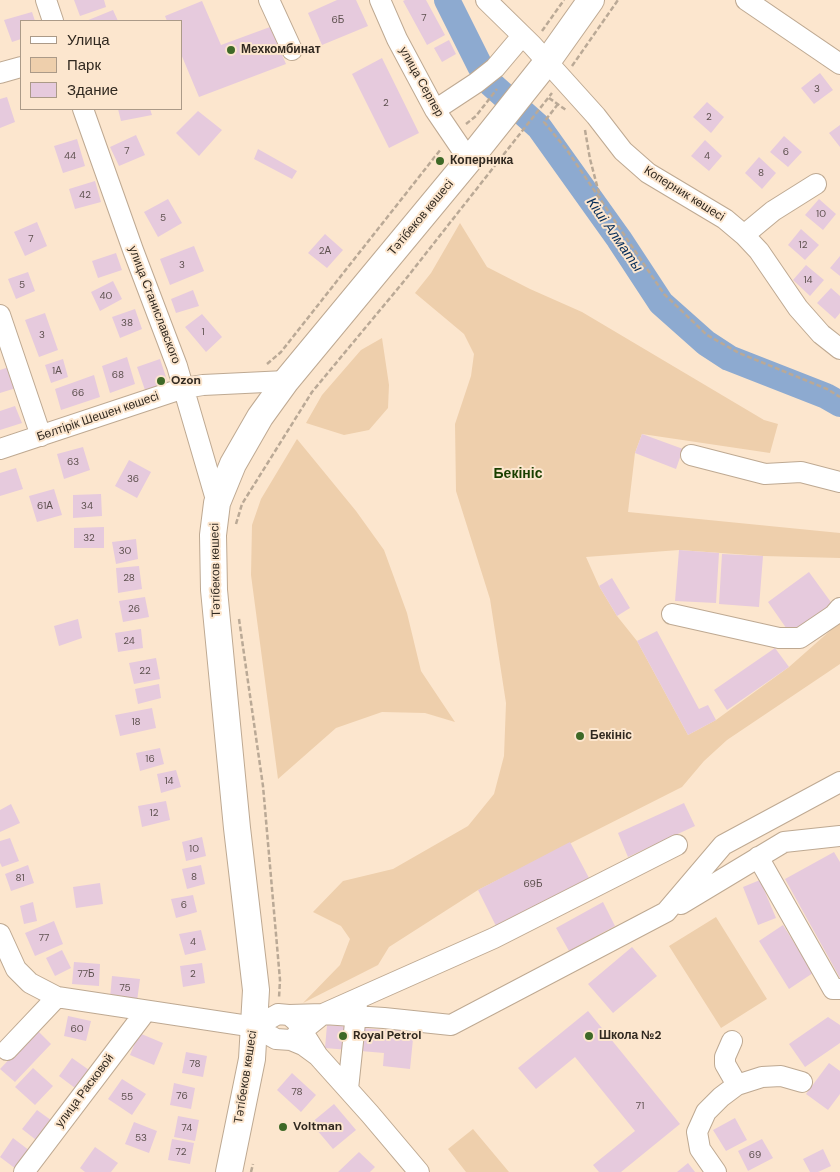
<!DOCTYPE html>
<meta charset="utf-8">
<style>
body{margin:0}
#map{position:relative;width:840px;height:1172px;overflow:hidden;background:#fce6ce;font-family:"DM Sans",sans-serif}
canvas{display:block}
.legend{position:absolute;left:20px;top:20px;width:162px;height:90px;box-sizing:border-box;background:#fce6ce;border:1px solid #ab9a88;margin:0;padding:6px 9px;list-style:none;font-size:15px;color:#312920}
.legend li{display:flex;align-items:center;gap:10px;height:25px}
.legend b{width:25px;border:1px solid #ab9a88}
</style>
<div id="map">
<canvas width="840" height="1172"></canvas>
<ul class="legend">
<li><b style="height:6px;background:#fff"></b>Улица</li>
<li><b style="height:14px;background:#eecfac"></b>Парк</li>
<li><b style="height:14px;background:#e6cadd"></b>Здание</li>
</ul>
</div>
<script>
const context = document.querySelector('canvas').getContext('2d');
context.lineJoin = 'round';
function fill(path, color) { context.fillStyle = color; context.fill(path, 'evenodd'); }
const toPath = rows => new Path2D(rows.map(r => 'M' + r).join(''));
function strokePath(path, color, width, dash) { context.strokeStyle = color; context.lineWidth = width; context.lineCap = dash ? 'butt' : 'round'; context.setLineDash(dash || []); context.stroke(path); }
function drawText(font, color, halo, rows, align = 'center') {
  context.font = font + ' "DM Sans",sans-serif'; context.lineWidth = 4; context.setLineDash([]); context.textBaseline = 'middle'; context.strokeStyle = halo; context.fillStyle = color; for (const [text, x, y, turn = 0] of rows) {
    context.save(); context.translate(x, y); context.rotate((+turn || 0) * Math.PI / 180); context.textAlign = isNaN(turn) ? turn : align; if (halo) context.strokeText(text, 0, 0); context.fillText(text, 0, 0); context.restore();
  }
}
const green = toPath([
 [460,223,487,267,530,289,582,312,764,420,778,424,770,453,642,434,635,453,628,512,840,533,840,558,763,556,679,550,586,557,599,586,617,616,637,641,688,735,716,720,789,667,840,622,840,664,727,740,704,761,682,787,478,890,389,947,378,965,303,1003,340,965,350,939,341,926,313,912,343,881,393,869,468,826,494,794,504,756,506,703,490,599,456,491,455,424,471,376,474,354,464,334,415,293,431,273],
 [382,338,389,385,388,408,369,430,344,435,306,423,322,395,361,350],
 [297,439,356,511,384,550,407,613,421,671,455,722,425,713,382,712,336,728,278,779,251,575,252,525,261,499],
 [716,917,767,999,721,1028,669,946],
 [473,1129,509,1172,466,1172,448,1149]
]);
const river = toPath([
 [447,0,480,66,491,84,539,127,619,239,661,303,706,343,729,358,826,396,840,404]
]);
const building = toPath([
 [74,0,104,0,106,7,80,16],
 [337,0,356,0,368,26,322,45,308,13],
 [405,0,426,0,445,35,427,45,403,1],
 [202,1,221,45,270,27,286,64,199,97,181,54,181,21,167,21,165,16],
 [113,10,118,21,86,21],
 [32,12,35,21,21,21,21,39,12,42,4,20],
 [449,40,456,54,442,62,434,48],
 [382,58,419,133,389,148,352,74],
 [820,73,833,90,814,104,801,88],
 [7,97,15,122,0,128,0,99],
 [707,102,724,117,711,133,693,117],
 [118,109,150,109,152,115,121,121],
 [198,111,222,130,199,156,176,133],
 [840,125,840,147,829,133],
 [136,135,145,155,119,166,110,147],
 [784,136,802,152,788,167,770,152],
 [77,139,85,166,63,173,54,146],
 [705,140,722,156,709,171,691,156],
 [258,149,297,171,292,179,254,159],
 [759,157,776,173,762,189,745,173],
 [95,181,101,202,75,209,69,189],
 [168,199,182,223,158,237,144,212],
 [819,199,836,214,823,230,805,215],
 [37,222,47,246,25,256,14,232],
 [801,229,819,245,805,260,788,245],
 [325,234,343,250,327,268,308,253],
 [194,246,204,271,170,285,160,259],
 [116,253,122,270,98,278,92,261],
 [840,256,840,276,830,268],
 [806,265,824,280,810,296,793,280],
 [28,272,35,291,16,299,8,279],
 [113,281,122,299,100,311,91,292],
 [831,288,840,296,840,313,835,319,817,303],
 [193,290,199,306,176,313,171,299],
 [135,309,142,329,120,338,112,317],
 [45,313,58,350,39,357,25,320],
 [202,314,222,337,206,352,185,327],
 [127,357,135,384,110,393,102,366],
 [63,359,68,377,51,383,45,365],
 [160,359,168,383,145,390,137,367],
 [9,367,16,388,0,393,0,370],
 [94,375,100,397,61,410,55,389],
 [15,406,22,423,0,430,0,411],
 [642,434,683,449,676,469,635,453],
 [83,447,90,470,64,479,57,454],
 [129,460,151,472,137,498,115,486],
 [16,468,23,489,0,496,0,473],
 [54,489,62,515,37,522,29,496],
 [101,494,102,516,73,518,73,495],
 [104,527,104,548,74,548,74,528],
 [136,539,138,559,116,564,112,542],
 [679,550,719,553,716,603,675,601],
 [722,554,763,556,759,607,719,604],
 [139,566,142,589,118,593,116,568],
 [809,572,833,605,791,635,768,602],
 [612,578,630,608,617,616,599,586],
 [145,597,149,617,123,622,119,601],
 [78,619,82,638,59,646,54,626],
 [141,629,143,648,118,652,115,633],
 [657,631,699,709,708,705,716,720,688,735,637,641],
 [775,648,789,667,727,710,714,690],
 [156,658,160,679,134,684,129,663],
 [159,684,161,698,138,704,135,689],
 [152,708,156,728,120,736,115,715],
 [160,748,164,764,140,771,136,753],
 [176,770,181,787,161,793,157,774],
 [166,801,170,820,142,827,138,806],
 [684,803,695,826,628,857,618,833],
 [11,804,20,823,0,832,0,810],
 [202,837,206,856,186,861,182,842],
 [10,838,19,861,2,867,0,863,0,841],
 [570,842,589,878,496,926,478,890],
 [834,852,840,862,840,978,785,879],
 [28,865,34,883,11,891,5,874],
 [201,865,205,884,187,889,182,869],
 [760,880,776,918,758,925,743,887],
 [100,883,103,904,76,908,73,887],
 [193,895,197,912,176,918,171,899],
 [33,902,37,921,24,924,20,906],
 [603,902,615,926,569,951,556,928],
 [54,921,63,944,35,956,25,933],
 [783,925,813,973,789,989,759,941],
 [201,930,206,950,185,955,179,934],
 [632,947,657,976,613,1013,588,984],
 [62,950,71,968,55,976,46,958],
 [74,962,100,964,99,986,72,984],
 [202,963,205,983,183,987,180,966],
 [112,976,140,979,137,1001,110,998],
 [588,1011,680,1124,621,1172,599,1172,593,1165,635,1131,575,1057,536,1089,518,1068],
 [68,1016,91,1021,86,1041,64,1036],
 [828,1017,840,1025,840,1043,805,1067,789,1044],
 [327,1025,386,1030,387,1026,414,1029,410,1069,383,1066,384,1053,325,1048],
 [37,1030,51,1044,15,1082,0,1069],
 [139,1033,163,1043,154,1065,130,1055],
 [186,1052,207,1056,203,1077,182,1073],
 [72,1058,89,1070,75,1088,59,1076],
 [829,1063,840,1071,840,1094,828,1110,806,1094],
 [33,1068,53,1086,35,1105,15,1087],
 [292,1073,316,1095,301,1112,277,1090],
 [122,1079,146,1094,132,1115,108,1099],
 [174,1083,195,1088,191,1109,170,1105],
 [334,1104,356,1130,333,1149,311,1123],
 [37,1110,55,1123,40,1143,22,1129],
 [178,1116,199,1120,195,1141,174,1137],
 [735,1118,747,1140,726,1151,713,1130],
 [134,1122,157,1131,149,1153,125,1144],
 [13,1138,30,1151,16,1169,0,1157],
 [172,1139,194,1143,190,1164,168,1160],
 [762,1139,773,1158,748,1171,738,1151],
 [95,1147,118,1163,111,1172,85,1172,80,1168],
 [823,1149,831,1166,818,1172,810,1172,803,1159],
 [359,1152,375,1167,370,1172,338,1172],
 [688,1163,695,1172,677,1172]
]);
const path = toPath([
 [542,31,564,0],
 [572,66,618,0],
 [549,98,566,110],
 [558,104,544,122,567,150,664,294,707,335,739,353,827,389,840,397],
 [466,124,476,116,497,89],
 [585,130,590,159,600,197],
 [267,364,281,352,441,149],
 [236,524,242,504,312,392,405,280,552,93],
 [239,619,263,786,280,980,279,998],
 [251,1172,253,1164]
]);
const minor = toPath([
 [46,0,53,21],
 [269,0,292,50],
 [380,0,397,39,435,110,469,160],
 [486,0,532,45,596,116,623,151,648,173,725,219,744,235,759,251,798,308,821,334,840,349],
 [746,0,840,64],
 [0,73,21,67],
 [83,109,133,250,177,366,217,503],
 [435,110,476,83,495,68,522,36],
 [744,235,773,211,816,184],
 [0,315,41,436],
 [0,449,184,388,203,385,286,381],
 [691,455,765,474,801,472,840,482],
 [672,614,779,638,800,638,834,615,840,608],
 [758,857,833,989,840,989],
 [681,904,784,842,840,836],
 [0,934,16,969,30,983,57,997,255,1027,276,1039,291,1040,303,1045,318,1056],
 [289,1015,323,1014,384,1018,451,1025,666,912,723,845,840,782],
 [255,1027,278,1014,289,1015,296,1021,318,1056,370,1114,419,1172],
 [291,1040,323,1014,494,938,677,845],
 [732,1041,725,1057,725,1064,737,1085],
 [7,1050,57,997],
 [348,1089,357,1004],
 [24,1172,146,1011],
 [716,1172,700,1149,697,1132,706,1112,721,1097,737,1085,762,1077,781,1076,802,1082]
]);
const major = toPath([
 [229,1172,252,1059,256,990,237,828,214,590,213,535,217,503,233,464,260,417,286,381,469,160,547,62,591,0]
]);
const markers = [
 [231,50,5,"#3e6927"],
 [440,161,5,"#3e6927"],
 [161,381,5,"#3e6927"],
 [580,736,5,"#3e6927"],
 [343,1036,5,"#3e6927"],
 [589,1036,5,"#3e6927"],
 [283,1127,5,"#3e6927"]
];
const numberNames = [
 ["7",424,18],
 ["6Б",338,20],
 ["3",817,89],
 ["2",386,103],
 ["2",709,117],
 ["7",127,151],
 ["6",786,152],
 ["44",70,156],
 ["4",707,156],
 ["8",761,173],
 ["42",85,195],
 ["10",821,214],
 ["5",163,218],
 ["7",31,239],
 ["12",803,245],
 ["2А",325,251],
 ["3",182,265],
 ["14",808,280],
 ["5",22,285],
 ["40",106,296],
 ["38",127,323],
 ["1",203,332],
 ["3",42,335],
 ["1А",57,371],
 ["68",118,375],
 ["66",78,393],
 ["63",73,462],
 ["36",133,479],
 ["61А",45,506],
 ["34",87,506],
 ["32",89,538],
 ["30",125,551],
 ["28",129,578],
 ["26",134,609],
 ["24",129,641],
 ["22",145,671],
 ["18",136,722],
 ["16",150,759],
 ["14",169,781],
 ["12",154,813],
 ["10",194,849],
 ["8",194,877],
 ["81",20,878],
 ["69Б",533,884],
 ["6",184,905],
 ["77",44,938],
 ["4",193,942],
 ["77Б",86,974],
 ["2",193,974],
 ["75",125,988],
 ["60",77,1029],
 ["78",195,1064],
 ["78",297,1092],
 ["76",182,1096],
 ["55",127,1097],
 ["71",640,1106],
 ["74",187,1128],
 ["53",141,1138],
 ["72",181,1152],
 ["69",755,1155]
];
const poiNames = [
 ["Мехкомбинат",241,50],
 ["Коперника",450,161],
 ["Ozon",171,381],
 ["Бекініс",590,736],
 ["Royal Petrol",353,1036],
 ["Школа №2",599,1036],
 ["Voltman",293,1127]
];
const streetNames = [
 ["улица Серпер",421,82,61],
 ["Коперник көшесі",684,194,32],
 ["Тәтібеков көшесі",421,218,-50],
 ["улица Станиславского",154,305,69],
 ["Бөлтірік Шешен көшесі",98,417,-19],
 ["Тәтібеков көшесі",216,570,-91],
 ["Тәтібеков көшесі",246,1077,-81],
 ["улица Расковой",85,1091,-53]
];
const waterNames = [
 ["Кіші Алматы",614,235,55]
];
const neighbourhoodNames = [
 ["Бекініс",518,474]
];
fill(green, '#eecfac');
strokePath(river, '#8daad0', 26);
fill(building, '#e6cadd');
strokePath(minor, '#bea992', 22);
strokePath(major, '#bea992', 28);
strokePath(path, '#baa996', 2.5, [5, 2.5]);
strokePath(minor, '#fff', 20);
strokePath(major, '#fff', 26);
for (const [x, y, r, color] of markers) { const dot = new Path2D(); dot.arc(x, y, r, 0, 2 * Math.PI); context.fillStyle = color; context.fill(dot); strokePath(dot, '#fce6ce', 2); }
drawText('10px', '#5e514f', null, numberNames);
drawText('bold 12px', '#312920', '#fce6ce', poiNames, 'left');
drawText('12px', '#312920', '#fce6ce', streetNames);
drawText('italic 14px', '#002a58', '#fce6ce', waterNames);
drawText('bold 14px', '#193f00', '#fce6ce', neighbourhoodNames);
</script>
